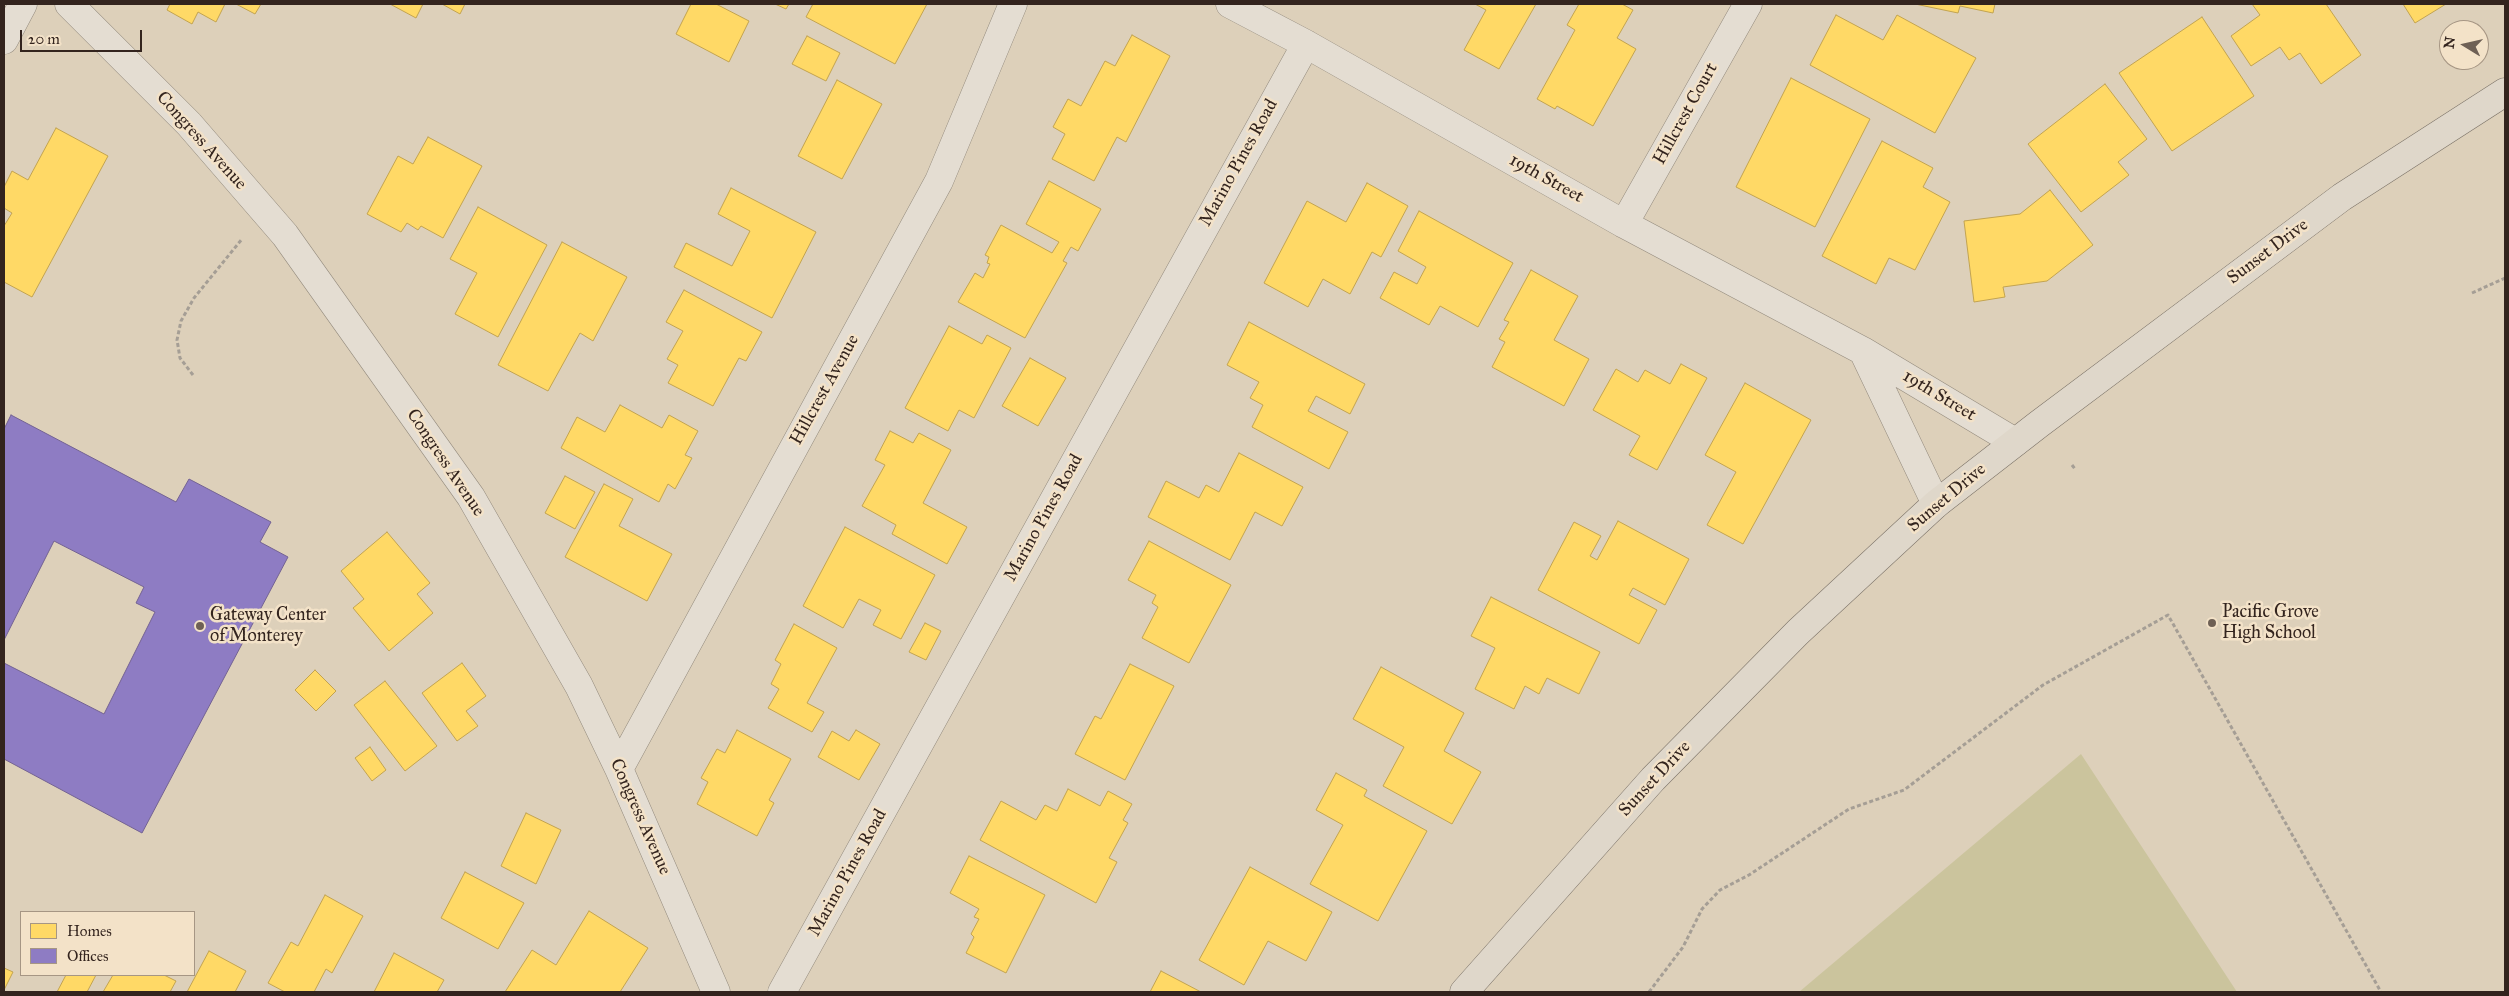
<!DOCTYPE html>
<style>
body{margin:0}
#map{position:relative;width:2509px;height:996px;overflow:hidden;background:#ddd0ba;font-family:"IM FELL Great Primer",serif}
canvas{display:block}
.frame{position:absolute;inset:0;border:5px solid #33241e;pointer-events:none}
.legend{position:absolute;left:20px;top:911px;width:175px;height:65px;box-sizing:border-box;background:#f3e2c8;border:1px solid #a69684;margin:0;padding:6px 9px;list-style:none;font-size:15px;color:#33241e}
.legend li{display:flex;align-items:center;gap:10px;height:25px}
.legend b{width:25px;border:1px solid #a69684}
.north{position:absolute;left:2439px;top:20px;width:50px;height:50px;box-sizing:border-box;background:#f3e2c8;border:1px solid #a69684;border-radius:50%;rotate:279deg;font-size:14px;font-weight:700;line-height:20px;text-align:center;color:#33241e}
.north::after{content:'';display:block;margin:auto;width:18px;height:22px;background:#6e6055;clip-path:polygon(50% 0,100% 100%,50% 72%,0 100%)}
.scale{position:absolute;left:20px;top:30px;width:122px;height:22px;box-sizing:border-box;border:2px solid #33241e;border-top:0;padding-left:6px;font-size:15px;line-height:18px;white-space:nowrap;color:#33241e;-webkit-text-stroke:4px #f3e2c8;paint-order:stroke}
</style>
<div id="map">
<canvas width="2509" height="996"></canvas>
<div class="frame"></div>
<ul class="legend">
<li><b style="height:14px;background:#ffd966"></b>Homes</li>
<li><b style="height:14px;background:#8e7cc3"></b>Offices</li>
</ul>
<div class="north">N</div>
<div class="scale">20 m</div>
</div>
<script>
const context = document.querySelector('canvas').getContext('2d');
context.lineJoin = 'round';
function fill(path, color) { context.fillStyle = color; context.fill(path, 'evenodd'); }
const toPath = rows => new Path2D(rows.map(r => 'M' + r).join(''));
function strokePath(path, color, width, dash) { context.strokeStyle = color; context.lineWidth = width; context.lineCap = dash ? 'butt' : 'round'; context.setLineDash(dash || []); context.stroke(path); }
function drawText(font, color, halo, rows, align = 'center') {
  context.font = font + ' "IM FELL Great Primer",serif'; context.lineWidth = 5; context.setLineDash([]); context.textBaseline = 'middle'; context.strokeStyle = halo; context.fillStyle = color; for (const [text, x, y, turn = 0] of rows) {
    context.save(); context.translate(x, y); context.rotate((+turn || 0) * Math.PI / 180); context.textAlign = isNaN(turn) ? turn : align; if (halo) context.strokeText(text, 0, 0); context.fillText(text, 0, 0); context.restore();
  }
}
const green = toPath([
 [2081,754,2237,992,1799,992]
]);
const homes = toPath([
 [170,4,225,4,216,22,198,12,192,24,167,10,170,4],
 [236,4,261,4,255,14,236,4],
 [390,4,423,4,416,18,390,4],
 [442,4,465,4,460,14,442,4],
 [691,4,716,4,749,21,729,62,676,34,691,4],
 [775,4,789,4,786,9,775,4],
 [813,4,927,4,895,64,806,17,813,4],
 [1475,4,1536,4,1499,69,1464,50,1486,10,1475,4],
 [1579,4,1622,4,1633,10,1617,38,1636,49,1593,126,1557,106,1555,109,1537,99,1575,30,1567,25,1579,4],
 [1915,4,1995,4,1993,13,1960,6,1958,13,1915,4],
 [2252,4,2326,4,2361,55,2321,84,2300,53,2289,60,2280,47,2251,66,2231,36,2260,15,2252,4],
 [2403,4,2446,4,2415,23,2403,4],
 [1836,15,1883,40,1897,15,1976,58,1935,133,1810,65,1836,15],
 [2202,17,2254,96,2172,151,2119,73,2202,17],
 [1132,35,1170,56,1126,142,1117,137,1094,181,1052,159,1065,134,1053,127,1068,99,1081,106,1105,61,1115,66,1132,35],
 [807,36,840,53,826,81,792,64,807,36],
 [1791,78,1870,119,1815,227,1736,187,1791,78],
 [837,80,882,104,842,179,798,156,837,80],
 [2105,84,2147,139,2118,162,2129,175,2081,212,2028,144,2105,84],
 [56,128,108,156,32,297,4,282,4,226,12,213,4,208,4,187,12,171,28,180,56,128],
 [428,137,482,166,443,238,421,226,418,230,407,223,401,232,367,214,398,156,413,164,428,137],
 [1882,141,1933,168,1923,187,1950,202,1915,270,1889,258,1876,284,1822,256,1882,141],
 [1049,181,1101,209,1078,251,1071,247,1063,261,1067,263,1025,338,958,302,975,273,983,278,990,264,987,263,989,257,985,255,1001,225,1052,253,1059,242,1026,224,1049,181],
 [1367,183,1408,206,1381,257,1372,252,1350,294,1323,279,1308,307,1264,283,1307,201,1346,222,1367,183],
 [731,188,816,232,772,318,674,267,686,243,732,266,750,231,718,214,731,188],
 [2050,190,2093,245,2047,281,2003,287,2005,297,1974,302,1964,221,2020,214,2050,190],
 [478,207,547,245,498,337,455,314,477,273,450,259,478,207],
 [1419,211,1513,263,1478,327,1440,306,1429,325,1380,298,1394,272,1417,284,1426,267,1398,251,1419,211],
 [562,242,627,277,593,341,580,333,548,391,498,365,562,242],
 [1531,270,1578,296,1554,340,1589,359,1564,406,1492,367,1505,342,1499,339,1509,322,1504,320,1531,270],
 [684,290,762,332,746,361,739,358,713,406,668,383,678,365,667,359,683,331,666,322,684,290],
 [1249,322,1365,384,1350,414,1316,396,1308,411,1348,432,1329,469,1252,427,1263,405,1250,398,1259,382,1227,365,1249,322],
 [949,326,982,344,987,335,1011,348,974,418,959,410,948,431,905,408,949,326],
 [1030,358,1066,378,1038,426,1002,406,1030,358],
 [1681,364,1707,378,1657,470,1629,455,1640,436,1593,410,1616,369,1638,382,1645,370,1670,384,1681,364],
 [1745,383,1811,420,1743,544,1707,525,1736,472,1705,455,1745,383],
 [620,405,662,428,669,415,698,431,685,455,692,458,675,489,668,484,659,502,561,448,577,417,605,432,620,405],
 [890,431,913,443,919,433,951,450,923,503,967,527,947,564,892,534,896,525,862,506,885,465,875,460,890,431],
 [1239,453,1303,487,1282,526,1255,512,1230,560,1148,517,1166,481,1199,498,1206,485,1219,492,1239,453],
 [565,476,595,492,575,529,545,513,565,476],
 [604,484,633,499,619,526,672,554,647,601,565,557,604,484],
 [1618,521,1689,559,1665,605,1633,588,1629,595,1657,610,1639,644,1538,590,1574,522,1601,536,1590,556,1597,560,1618,521],
 [845,527,935,575,901,639,873,625,881,610,859,599,843,628,803,606,845,527],
 [387,532,430,583,417,594,433,613,389,651,353,608,364,599,341,571,387,532],
 [1149,541,1231,585,1189,663,1142,638,1158,607,1152,603,1156,595,1128,580,1149,541],
 [1491,597,1600,652,1579,694,1547,678,1539,694,1525,686,1514,709,1475,689,1495,648,1471,636,1491,597],
 [925,623,941,631,926,660,909,652,925,623],
 [794,624,837,648,807,703,824,712,812,732,768,708,779,689,771,684,781,664,775,660,794,624],
 [462,663,486,696,466,711,478,726,457,741,422,693,462,663],
 [1130,664,1174,686,1125,780,1075,754,1095,716,1101,719,1130,664],
 [1381,667,1464,713,1444,751,1481,772,1452,824,1383,786,1404,747,1353,719,1381,667],
 [315,670,336,691,316,711,295,690,315,670],
 [385,681,437,746,405,771,354,705,385,681],
 [737,730,791,759,769,800,774,803,757,836,697,804,708,782,701,778,717,749,725,753,737,730],
 [856,730,880,744,859,780,818,757,832,731,849,741,856,730],
 [370,747,386,770,372,781,355,758,370,747],
 [1336,773,1367,790,1364,796,1427,831,1378,921,1310,884,1343,825,1316,810,1336,773],
 [1068,789,1100,806,1108,791,1132,804,1123,820,1128,823,1109,858,1117,862,1096,903,980,840,1001,801,1036,820,1045,805,1057,811,1068,789],
 [526,813,561,830,536,884,501,866,526,813],
 [969,856,1045,895,1006,973,966,953,974,937,971,934,979,919,974,917,979,909,950,893,969,856],
 [1250,867,1332,912,1306,961,1268,941,1244,985,1199,960,1250,867],
 [465,872,524,903,498,949,441,918,465,872],
 [325,895,363,916,332,973,326,969,314,992,285,992,268,983,291,942,298,946,325,895],
 [589,911,648,948,620,992,505,992,532,950,556,965,589,911],
 [209,951,246,971,235,992,187,992,209,951],
 [394,953,444,980,437,992,374,992,394,953],
 [4,968,13,972,4,990,4,968],
 [1161,971,1201,992,1150,992,1161,971],
 [66,975,96,975,87,992,57,992,66,975],
 [113,975,164,975,176,981,170,992,103,992,113,975]
]);
const offices = toPath([
 [11,415,176,502,189,479,271,522,260,542,288,557,142,833,4,759,4,663,104,714,155,612,136,603,144,587,54,541,4,640,4,429,11,415]
]);
const path = toPath([
 [2472,293,2505,278],
 [193,375,180,358,177,340,181,321,194,298,242,239],
 [2072,465,2075,469],
 [1649,992,1683,947,1702,909,1720,890,1749,875,1849,809,1904,790,2043,685,2168,615,2381,992]
]);
const minor = toPath([
 [69,4,189,124,285,235,471,497,579,686,619,769,716,992],
 [1230,4,1306,44,1624,224,1863,351,2015,442],
 [4,40,23,4],
 [1624,224,1748,4],
 [1863,351,1936,504],
 [619,769,939,181,1013,4],
 [782,992,1306,44]
]);
const major = toPath([
 [1464,992,1653,779,1798,632,1936,504,2039,424,2342,197,2505,92]
]);
const markers = [
 [2212,623,5,"#6e6055"],
 [200,626,5,"#6e6055"]
];
const streetNames = [
 ["Hillcrest Court",1686,114,-61],
 ["Congress Avenue",201,141,48],
 ["Marino Pines Road",1239,163,-61],
 ["19th Street",1546,179,29],
 ["Sunset Drive",2268,252,-37],
 ["Hillcrest Avenue",825,390,-61],
 ["19th Street",1939,396,31],
 ["Congress Avenue",445,463,56],
 ["Sunset Drive",1947,498,-40],
 ["Marino Pines Road",1044,518,-61],
 ["Sunset Drive",1655,779,-47],
 ["Congress Avenue",640,817,66],
 ["Marino Pines Road",848,873,-61]
];
const poiNames = [
 ["Pacific Grove",2222,613],
 ["High School",2222,634],
 ["Gateway Center",210,616],
 ["of Monterey",210,637]
];
fill(green, '#cbc49d');
fill(homes, '#ffd966');
strokePath(homes, '#c2a350', 1);
fill(offices, '#8e7cc3');
strokePath(offices, '#736292', 1);
strokePath(minor, '#938a7d', 29);
strokePath(major, '#7c7368', 29);
strokePath(path, '#a59e95', 3, [4, 2.5]);
strokePath(minor, '#e4ddd2', 28);
strokePath(major, '#dfd7ca', 28);
for (const [x, y, r, color] of markers) { const dot = new Path2D(); dot.arc(x, y, r, 0, 2 * Math.PI); context.fillStyle = color; context.fill(dot); strokePath(dot, '#f3e2c8', 2); }
drawText('18px', '#33241e', '#f3e2c8', streetNames);
drawText('18px', '#33241e', '#f3e2c8', poiNames, 'left');
</script>
